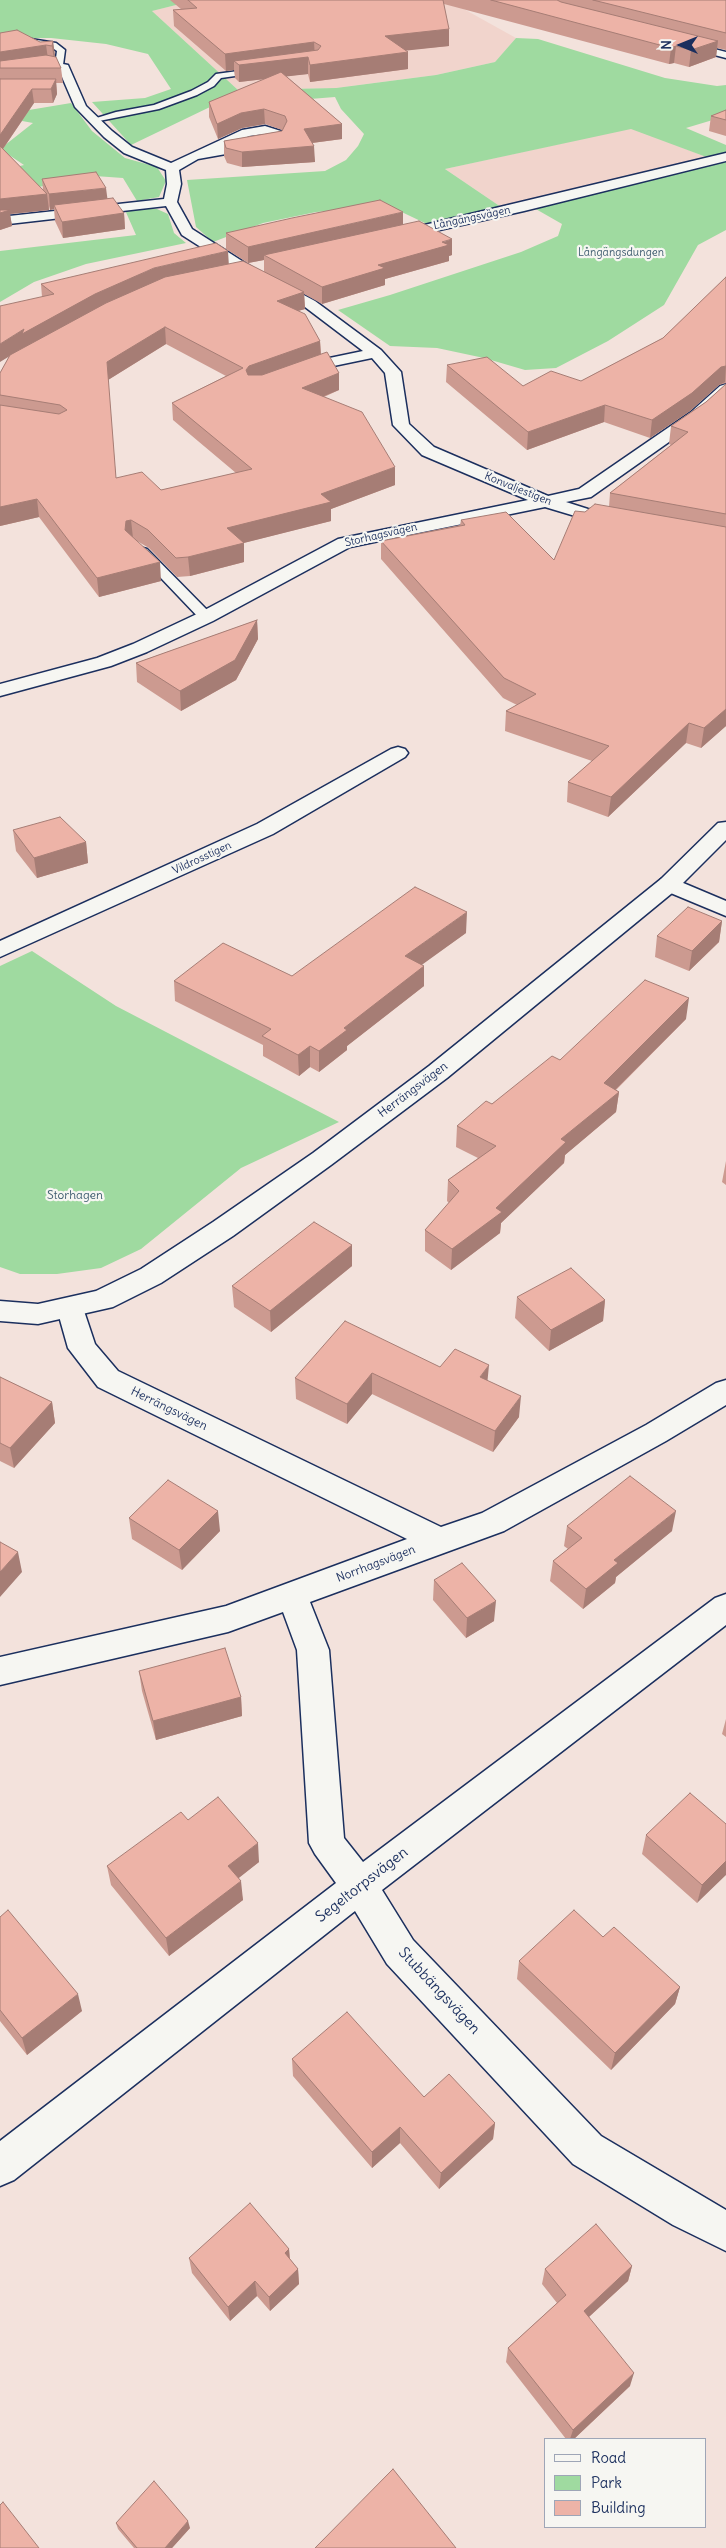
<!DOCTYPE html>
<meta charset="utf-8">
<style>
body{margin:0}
#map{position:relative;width:726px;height:2548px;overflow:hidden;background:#f3e2dc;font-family:Delius,sans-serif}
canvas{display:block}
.legend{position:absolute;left:544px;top:2438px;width:162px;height:90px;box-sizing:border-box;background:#f6f6f2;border:1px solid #9ea6b7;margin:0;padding:6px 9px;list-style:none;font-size:15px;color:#1b2f5e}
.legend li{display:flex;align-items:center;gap:10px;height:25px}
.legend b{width:25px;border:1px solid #9ea6b7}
.north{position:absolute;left:656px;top:20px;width:50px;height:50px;-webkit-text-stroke:4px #f6f6f2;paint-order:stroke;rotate:270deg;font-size:14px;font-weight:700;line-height:20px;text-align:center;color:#1b2f5e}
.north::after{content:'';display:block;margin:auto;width:18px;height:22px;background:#1b2f5e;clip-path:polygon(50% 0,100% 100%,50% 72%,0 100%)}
</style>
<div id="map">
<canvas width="726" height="2548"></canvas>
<ul class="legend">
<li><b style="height:6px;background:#f6f6f2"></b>Road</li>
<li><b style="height:14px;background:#9fdaa0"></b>Park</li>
<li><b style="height:14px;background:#edb3a7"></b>Building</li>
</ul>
<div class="north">N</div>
</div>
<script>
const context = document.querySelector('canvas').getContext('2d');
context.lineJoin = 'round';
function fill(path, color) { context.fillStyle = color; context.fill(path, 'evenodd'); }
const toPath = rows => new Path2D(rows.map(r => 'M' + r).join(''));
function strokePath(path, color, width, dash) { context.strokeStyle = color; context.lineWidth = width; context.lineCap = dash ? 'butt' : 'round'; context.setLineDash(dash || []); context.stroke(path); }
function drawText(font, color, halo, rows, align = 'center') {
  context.font = font + ' Delius,sans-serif'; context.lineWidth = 4.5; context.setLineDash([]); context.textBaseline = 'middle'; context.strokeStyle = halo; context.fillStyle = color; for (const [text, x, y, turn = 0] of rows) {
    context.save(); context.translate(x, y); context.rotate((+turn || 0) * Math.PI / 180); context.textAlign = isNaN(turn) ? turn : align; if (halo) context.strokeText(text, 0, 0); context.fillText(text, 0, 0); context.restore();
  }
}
const built = toPath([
 [196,0,469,0,462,8,516,38,495,62,436,75,336,88,238,90,152,11],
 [631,128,709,158,501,207,445,169]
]);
const green = toPath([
 [0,0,196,0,152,11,238,90,336,88,436,75,495,62,516,38,538,39,665,78,717,86,726,85,726,116,686,128,726,145,726,153,709,158,631,129,445,169,501,207,429,225,389,206,316,212,263,223,213,242,196,227,187,180,325,171,346,160,358,146,364,134,341,109,335,97,210,107,131,145,92,102,145,98,171,89,148,54,106,44,51,38,0,38],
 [71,103,92,131,125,158,157,167,166,181,159,197,137,201,123,178,81,175,53,184,0,195,0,171,24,165,0,149,33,123,6,118,23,111],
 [726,162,726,230,698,245,664,305,608,341,556,368,525,370,484,358,437,348,390,346,338,310,390,295,521,252,558,236,562,224,534,208],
 [140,208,157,209,168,214,174,233,186,243,86,264,34,282,0,302,0,251,136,235,125,210],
 [32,951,116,1006,339,1122,241,1168,141,1249,101,1268,57,1274,20,1274,0,1267,0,966]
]);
const service = toPath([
 [0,37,18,37,56,43,65,50,63,65,59,67,55,65,57,51,51,47,18,41,0,41,0,37],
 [260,68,264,70,263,72,221,78,214,86,197,95,159,109,94,122,90,120,116,112,154,105,191,91,208,82,216,74,260,68],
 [143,548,147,549,211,614,212,617,211,620,201,620,139,555,137,552,139,549,143,548]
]);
const minor = toPath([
 [680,40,726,52,726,58,676,45,676,41,680,40],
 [48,61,68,65,86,106,112,131,132,147,171,163,242,130,265,126,284,132,286,135,282,144,198,159,179,170,181,184,177,202,192,229,253,268,315,301,381,350,401,372,409,424,434,447,548,496,579,489,691,412,720,386,726,384,726,397,703,418,591,497,566,502,588,509,618,514,621,518,618,522,612,523,585,519,545,507,350,547,213,621,147,652,111,666,0,696,0,684,97,658,133,644,199,613,338,539,528,500,422,455,393,425,385,373,372,358,324,368,297,377,292,375,289,372,292,369,315,361,363,351,305,307,243,274,182,235,166,206,0,225,0,217,164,199,167,184,166,170,124,153,104,137,75,107,59,70,48,67,0,74,0,68,48,61],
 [264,134,273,138,229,146,249,136,264,134],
 [726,153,726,161,524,211,395,240,388,236,395,232,726,153],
 [398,747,405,749,408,753,405,757,273,834,0,957,0,941,257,824,391,749,398,747],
 [669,877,726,901,726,916,661,889,658,884,661,879,669,877],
 [71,1299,81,1302,95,1344,118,1371,441,1527,482,1513,646,1425,716,1383,726,1380,726,1405,666,1441,504,1531,310,1602,329,1650,344,1838,363,1862,715,1598,726,1594,726,1625,382,1890,413,1940,601,2136,726,2210,726,2251,673,2225,573,2164,387,1964,355,1911,14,2180,0,2186,0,2141,336,1883,315,1854,309,1843,297,1650,283,1612,228,1632,0,1685,0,1657,226,1606,407,1539,98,1387,68,1348,57,1309,61,1302,71,1299]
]);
const tertiary = toPath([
 [726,822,726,840,677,889,447,1078,331,1165,233,1236,161,1283,113,1307,38,1324,0,1321,0,1301,38,1304,96,1291,141,1269,213,1222,313,1153,429,1066,661,879,718,823,726,822]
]);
const wall = toPath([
 [170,0,726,0,726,50,717,48,716,57,689,67,674,63,669,64,444,4,449,46,405,50,408,69,310,82,308,74,286,76,342,124,342,139,312,143,315,162,242,167,227,163,224,156,224,141,282,131,282,130,265,124,242,128,218,139,209,117,209,102,265,79,239,82,235,78,234,70,226,71,174,26,173,10,181,9],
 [0,33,40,42,53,41,54,57,61,68,63,83,56,83,57,94,53,103,34,103,3,149,43,190,42,179,107,199,124,213,125,229,63,238,55,221,54,209,50,210,49,206,49,210,10,214,12,226,0,230],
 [726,110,726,136,709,131,711,116],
 [403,224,452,255,449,256,449,261,385,279,385,285,322,304,304,294,305,309,298,311,320,341,321,354,339,373,339,390,324,397,395,485,331,509,331,521,243,543,244,562,190,576,177,577,149,548,137,541,161,581,99,597,39,517,0,526,0,373,42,297,41,284,229,264,264,272,264,260,248,263,226,249,226,233],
 [166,344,226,376,172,403,173,420,236,473,161,490,116,478,108,380],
 [726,277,726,383,719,385,690,411,650,438,604,422,527,450,446,382,447,365,523,386,581,381,663,338],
 [726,384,726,726,701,748,686,743,608,817,567,802,568,782,592,761,505,731,506,711,517,705,503,698,381,559,381,541,460,525,461,520,554,560,585,512,609,507,610,493,671,445,669,444,671,426,706,402],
 [257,620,258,639,236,680,181,711,137,682,136,663],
 [13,830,86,842,88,863,37,878,16,851],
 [722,921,719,942,689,971,655,957,657,936],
 [466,933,422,964,424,986,347,1046,347,1050,319,1072,310,1067,299,1076,263,1056,263,1045,175,1001,174,981,292,976],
 [686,1019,616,1090,619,1092,616,1112,565,1155,564,1163,501,1223,500,1233,451,1270,425,1251,425,1230,449,1203,447,1201,448,1180,478,1158,456,1147,457,1126,560,1060],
 [726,1161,726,1185,722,1182],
 [352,1245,352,1266,271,1332,234,1307,232,1286],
 [517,1297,605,1300,603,1321,549,1351,515,1318],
 [440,1367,488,1381,519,1417,493,1452,372,1394,347,1424,296,1399,295,1378],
 [0,1377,52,1402,55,1423,14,1468,0,1461],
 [129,1518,220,1531,182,1570,132,1539],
 [567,1526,672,1531,616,1577,615,1583,583,1609,550,1581,553,1561,568,1549,564,1546],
 [434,1580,494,1621,466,1638,433,1600],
 [139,1671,241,1697,242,1716,156,1740,142,1691],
 [726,1719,726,1737,722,1734],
 [188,1820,259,1862,238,1878,243,1900,169,1956,111,1885,107,1866],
 [726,1824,697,1903,642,1854,646,1835],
 [0,1917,82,2011,27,2055,0,2021],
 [603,1937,680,1987,675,2004,611,2070,517,1979,519,1961],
 [292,2059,424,2097,495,2123,493,2139,439,2189,400,2143,372,2168,293,2076],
 [289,2249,290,2259,298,2269,299,2284,270,2311,257,2296,230,2321,192,2273,189,2258],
 [632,2266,628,2281,589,2317,630,2386,574,2439,566,2439,506,2362,508,2348,557,2303,542,2284,545,2269],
 [116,2523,190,2528,172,2548,134,2548,118,2529]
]);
const shadedWall = toPath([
 [449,29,449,46,384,53,385,36],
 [53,41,55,55,54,60,52,46],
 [718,41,716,57,689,67,691,50],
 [314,42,315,59,308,57,308,74,239,82,239,65,234,61,234,70,226,71,225,54],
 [46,45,48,59,0,67,0,52],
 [676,46,674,63,669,64,671,48],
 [408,52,408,69,310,82,310,65],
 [56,79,57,94,53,103,51,89],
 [32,89,34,103,0,153,0,135],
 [264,109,265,124,242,128,218,139,217,124,241,113],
 [342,124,342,139,304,144,304,129],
 [314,146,315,162,242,167,242,152],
 [106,188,108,203,54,205,54,209,50,210,49,194],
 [47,194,49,210,10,214,12,226,0,230,0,199],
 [403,212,403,228,264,255,264,260,248,263,248,247],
 [124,213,125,229,63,238,62,222],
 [452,239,452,255,449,256,449,261,385,279,385,285,322,304,322,287,378,265],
 [228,251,229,267,23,348,0,362,0,344,24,329,95,294,154,268],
 [304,292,305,309,277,317,277,301],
 [165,327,166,344,108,380,107,362],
 [320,341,321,358,249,383,246,370,249,366],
 [726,366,725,382,719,385,690,411,650,438,652,420,721,367],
 [339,373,339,390,302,405,302,388],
 [605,405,604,422,527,450,528,432],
 [395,467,395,485,331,509,331,521,228,547,227,528],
 [37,499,39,517,0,526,0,507],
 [131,520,133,538,125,530,126,521],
 [244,543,244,562,190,576,188,557],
 [160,562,161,581,99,597,97,578],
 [257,620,258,639,236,680,181,711,180,691],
 [726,709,726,726,701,748,704,728],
 [689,723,686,743,608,817,611,797],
 [86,842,88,863,37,878,34,858],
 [467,912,466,933,405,977,405,956],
 [722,921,719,942,689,971,692,951],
 [424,966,424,986,347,1046,347,1050,319,1072,319,1051,344,1028],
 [689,998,686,1019,601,1104,604,1083],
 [310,1046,310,1067,299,1076,298,1055],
 [619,1092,616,1112,565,1155,564,1163,501,1223,500,1233,451,1270,452,1249,496,1208,561,1139],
 [352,1245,352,1266,271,1332,270,1311],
 [605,1300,603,1321,549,1351,551,1330],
 [489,1365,487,1386,480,1377],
 [372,1373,372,1394,347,1424,347,1404],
 [521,1396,519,1417,493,1452,495,1431],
 [52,1402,55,1423,14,1468,10,1448],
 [218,1511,220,1531,182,1570,179,1550],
 [676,1511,672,1531,616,1577,615,1583,583,1609,586,1589,614,1560],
 [18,1552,22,1572,0,1597,0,1572],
 [496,1601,494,1621,466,1638,467,1618],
 [241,1697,242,1716,156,1740,153,1721],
 [258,1843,259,1862,230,1885,228,1866],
 [726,1861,726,1875,697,1903,702,1885],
 [241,1881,243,1900,169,1956,166,1938],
 [680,1987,675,2004,611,2070,615,2053],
 [78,1994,82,2011,27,2055,22,2038],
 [495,2123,493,2139,439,2189,441,2173],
 [400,2127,400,2143,372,2168,372,2152],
 [289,2249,290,2264,285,2253],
 [632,2266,628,2281,580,2325,584,2311],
 [298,2269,299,2284,270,2311,269,2297],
 [255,2281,257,2296,230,2321,228,2307],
 [634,2373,630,2386,574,2439,570,2439,573,2430],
 [188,2521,190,2528,172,2548,165,2548]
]);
const building = toPath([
 [188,0,443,0,449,29,385,36,408,52,310,65,308,57,239,65,234,61,318,50,321,46,314,42,225,54,173,10,197,8,188,0],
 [491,0,557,0,561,2,718,41,691,50,676,46,671,48,491,0],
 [593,0,726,0,726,33,593,0],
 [17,30,40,42,53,41,52,46,46,45,0,52,0,33,17,30],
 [46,55,56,57,61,68,0,68,0,61,46,55],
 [281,72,342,124,304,129,314,146,242,152,226,148,224,141,282,131,287,121,285,116,264,109,241,113,217,124,209,102,281,72],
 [0,79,56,79,51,89,32,89,0,135,0,79],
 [726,110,726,120,711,116,726,110],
 [0,146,47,194,0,199,0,146],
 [96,172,106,188,49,194,42,179,96,172],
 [113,198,124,213,62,222,54,205,113,198],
 [380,200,403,212,248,247,226,233,292,218,380,200],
 [0,210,10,210,0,213,0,210],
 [419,221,452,239,442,242,449,245,378,265,385,268,322,287,264,255,419,221],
 [216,243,228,251,154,268,95,294,22,334,24,329,0,344,0,306,54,294,41,284,216,243],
 [243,261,304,292,277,301,305,314,320,341,249,366,246,370,248,375,262,375,327,352,339,373,302,388,362,412,395,467,321,494,331,502,227,528,244,543,188,557,176,558,148,530,131,520,126,521,125,530,160,562,97,578,37,499,0,507,0,405,59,414,67,410,60,405,0,395,0,373,10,355,106,303,165,277,243,261],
 [165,327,243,368,172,403,252,469,161,490,142,472,116,478,107,362,165,327],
 [726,277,726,366,721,367,692,393,652,420,605,405,528,432,447,365,487,357,523,386,551,371,581,381,663,338,726,277],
 [726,384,726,514,610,493,688,432,671,426,706,402,726,384],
 [595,504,726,527,726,709,704,728,689,723,611,797,568,782,609,746,506,711,536,694,504,678,381,541,465,525,461,520,506,512,554,560,575,511,585,512,595,504],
 [257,620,235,660,180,691,136,663,257,620],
 [60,817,86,842,34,858,13,830,60,817],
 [415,887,467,912,405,956,424,966,344,1028,347,1030,319,1051,310,1046,298,1055,262,1036,271,1029,174,981,223,943,292,976,415,887],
 [688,907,722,921,692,951,657,936,688,907],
 [645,980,689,998,604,1083,619,1092,561,1139,566,1142,496,1208,502,1212,452,1249,425,1230,459,1191,448,1180,496,1146,457,1126,486,1101,492,1104,552,1056,560,1060,645,980],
 [314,1222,352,1245,270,1311,232,1286,314,1222],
 [571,1268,605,1300,551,1330,517,1297,571,1268],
 [345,1321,440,1367,455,1349,489,1365,480,1377,521,1396,495,1431,372,1373,347,1404,295,1378,345,1321],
 [0,1377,52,1402,10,1448,0,1443,0,1377],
 [630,1476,676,1511,614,1560,618,1563,586,1589,553,1561,582,1538,567,1526,630,1476],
 [168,1480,218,1511,179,1550,129,1518,168,1480],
 [0,1542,18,1552,0,1572,0,1542],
 [462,1563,496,1601,467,1618,434,1580,462,1563],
 [225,1648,241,1697,153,1721,139,1671,225,1648],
 [690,1793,726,1824,726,1861,702,1885,646,1835,690,1793],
 [218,1797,258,1843,228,1866,241,1881,166,1938,107,1866,181,1812,188,1820,218,1797],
 [8,1910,78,1994,22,2038,0,2010,0,1917,8,1910],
 [574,1910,603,1937,614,1927,680,1987,615,2053,519,1961,574,1910],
 [347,2012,424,2097,449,2074,495,2123,441,2173,400,2127,372,2152,292,2059,347,2012],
 [250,2203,289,2249,285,2253,298,2269,269,2297,255,2281,228,2307,189,2258,250,2203],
 [596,2224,632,2266,584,2311,634,2373,573,2430,508,2348,566,2295,545,2269,596,2224],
 [393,2469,456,2548,315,2548,393,2469],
 [154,2481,188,2521,165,2548,137,2548,116,2523,154,2481],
 [3,2502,39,2548,0,2548,0,2505,3,2502]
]);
const farStreetnames = [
 ["Långängsvägen",472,218,-12],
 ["Konvaljestigen",518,489,22],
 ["Storhagsvägen",381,535,-13],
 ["Vildrosstigen",202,858,-25]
];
const farParknames = [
 ["Långängsdungen",621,253]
];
const streetNames = [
 ["Herrängsvägen",413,1090,-37],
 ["Herrängsvägen",169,1409,26],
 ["Norrhagsvägen",376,1564,-21]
];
const parkNames = [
 ["Storhagen",75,1196]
];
const nearStreetnames = [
 ["Segeltorpsvägen",362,1885,-38],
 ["Stubbängsvägen",439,1991,47]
];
fill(built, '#f1d4cc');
fill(green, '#9fdaa0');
strokePath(service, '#1b2f5e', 3);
strokePath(minor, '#1b2f5e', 3);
strokePath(tertiary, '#1b2f5e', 3);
fill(service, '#f6f6f2');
fill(minor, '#f6f6f2');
fill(tertiary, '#f6f6f2');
fill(wall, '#cc9a90');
fill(shadedWall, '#a67d75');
fill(building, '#edb3a7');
strokePath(building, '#a67d75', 1);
drawText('11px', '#1b2f5e', '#f6f6f2', farStreetnames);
drawText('11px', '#3c5a6e', '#f6f6f2', farParknames);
drawText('12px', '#1b2f5e', '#f6f6f2', streetNames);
drawText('12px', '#3c5a6e', '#f6f6f2', parkNames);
drawText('15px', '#1b2f5e', '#f6f6f2', nearStreetnames);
</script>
